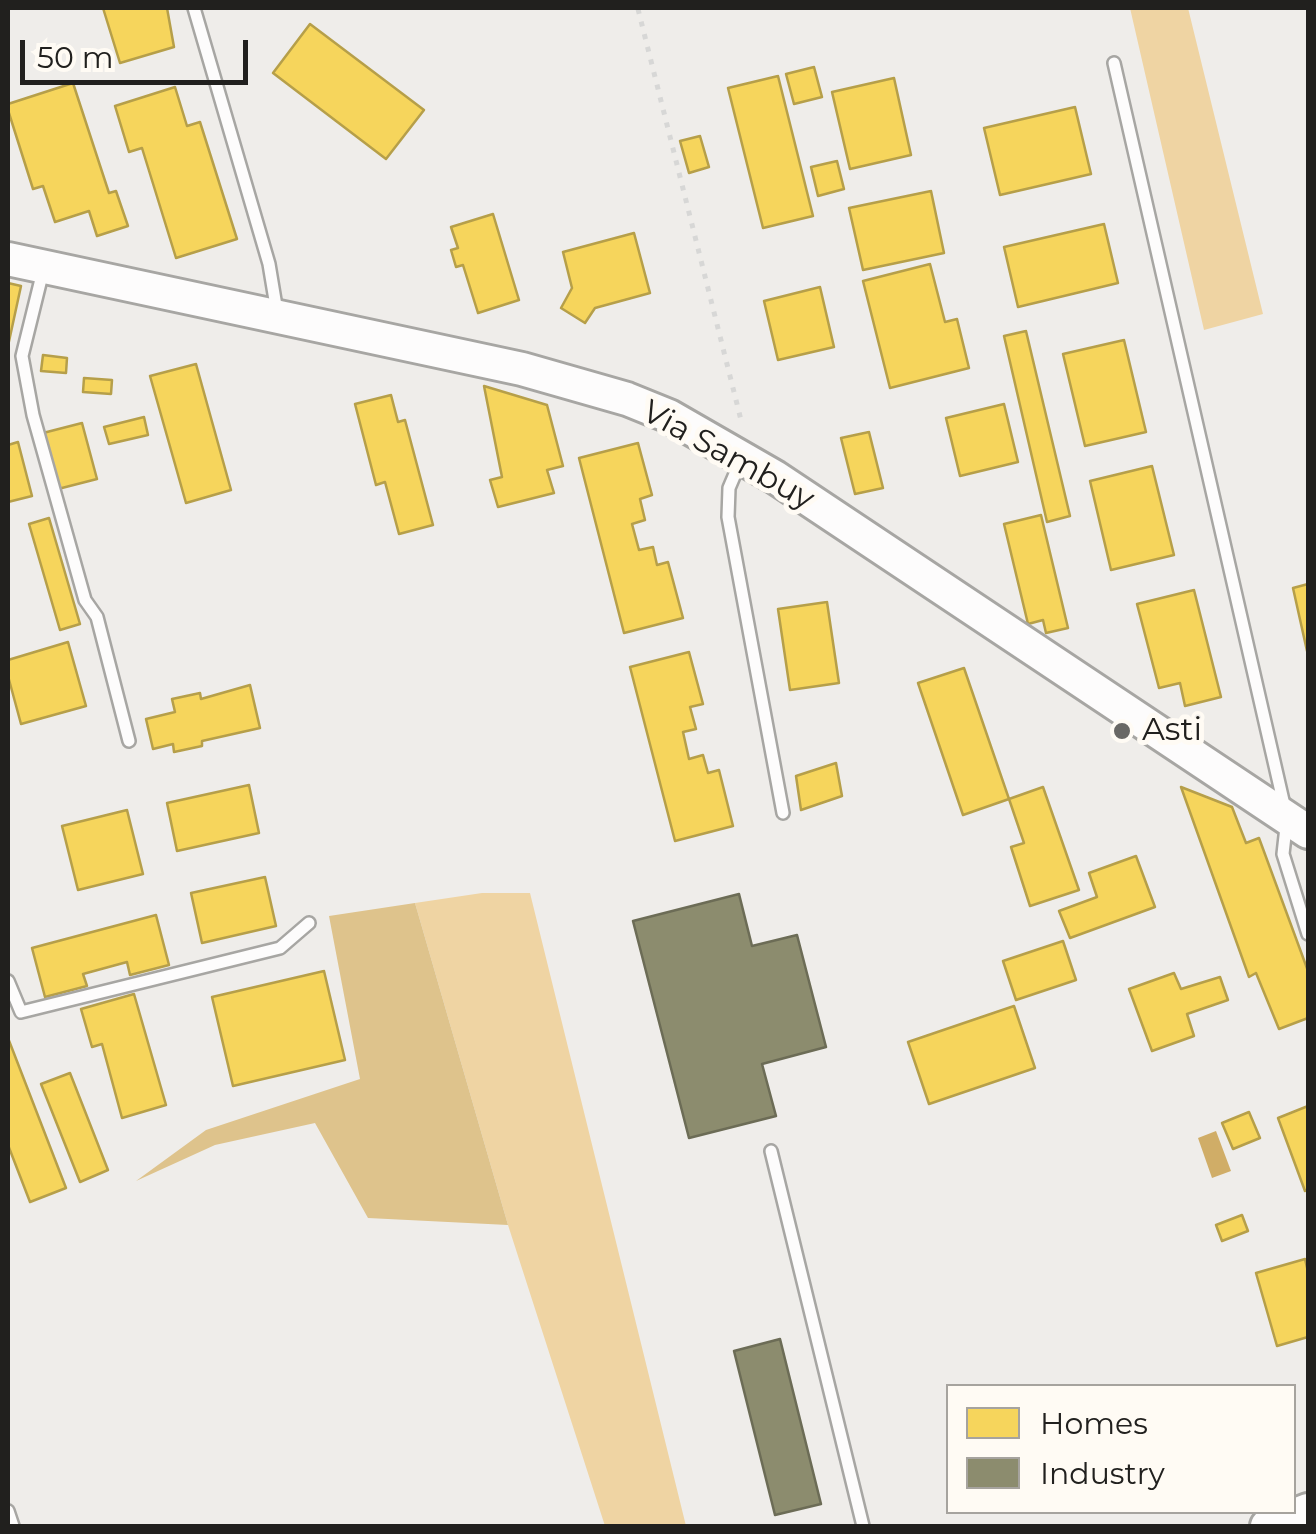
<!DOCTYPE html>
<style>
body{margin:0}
#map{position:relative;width:1316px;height:1534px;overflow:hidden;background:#efedea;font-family:Montserrat,sans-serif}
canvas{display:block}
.frame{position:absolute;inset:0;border:10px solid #21201e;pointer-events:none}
.legend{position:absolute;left:946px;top:1384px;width:350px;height:130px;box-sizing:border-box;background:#fffbf4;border:2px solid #a6a39e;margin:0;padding:12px 18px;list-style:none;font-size:30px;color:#21201e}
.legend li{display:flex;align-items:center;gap:20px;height:50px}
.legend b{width:50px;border:2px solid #a6a39e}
.scale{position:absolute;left:20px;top:40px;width:228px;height:45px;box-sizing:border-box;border:5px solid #21201e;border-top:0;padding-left:12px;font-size:30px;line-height:35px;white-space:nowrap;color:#21201e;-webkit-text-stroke:8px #fffbf4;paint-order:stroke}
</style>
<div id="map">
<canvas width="1316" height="1534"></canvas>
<div class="frame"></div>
<ul class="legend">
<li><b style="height:28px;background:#f6d55c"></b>Homes</li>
<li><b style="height:28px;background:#8c8c6e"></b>Industry</li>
</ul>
<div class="scale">50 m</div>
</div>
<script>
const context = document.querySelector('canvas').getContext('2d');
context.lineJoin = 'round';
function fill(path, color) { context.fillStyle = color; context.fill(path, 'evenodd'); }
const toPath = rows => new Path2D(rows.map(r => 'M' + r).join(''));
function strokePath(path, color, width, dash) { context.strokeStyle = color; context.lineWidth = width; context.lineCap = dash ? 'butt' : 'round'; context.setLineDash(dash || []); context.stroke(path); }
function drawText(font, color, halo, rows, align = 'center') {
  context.font = font + ' Montserrat,sans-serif'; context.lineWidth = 10; context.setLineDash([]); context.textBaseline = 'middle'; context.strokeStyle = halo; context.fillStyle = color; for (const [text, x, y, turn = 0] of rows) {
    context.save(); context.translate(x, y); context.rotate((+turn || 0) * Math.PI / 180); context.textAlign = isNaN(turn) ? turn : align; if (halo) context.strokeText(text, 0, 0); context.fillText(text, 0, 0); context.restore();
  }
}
const green = toPath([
 [1130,8,1188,8,1263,314,1204,330],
 [482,893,530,893,686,1526,605,1526,508,1225,415,903]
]);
const forest = toPath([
 [415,903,508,1225,368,1218,315,1123,215,1145,136,1181,206,1130,360,1079,329,916]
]);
const water = toPath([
 [1216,1131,1231,1171,1212,1178,1198,1138]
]);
const homes = toPath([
 [103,8,167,8,174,47,120,63,103,8],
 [310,24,424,110,386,159,273,73,310,24],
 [814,67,822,97,794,104,786,74,814,67],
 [778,76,813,216,763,228,728,88,778,76],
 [894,78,911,155,850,169,832,92,894,78],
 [73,83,109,193,116,191,128,226,97,236,89,211,55,222,43,186,33,189,8,110,8,104,73,83],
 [175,87,187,126,200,122,237,239,176,258,142,148,129,152,115,106,175,87],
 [1075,107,1091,174,1000,195,984,128,1075,107],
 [700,136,709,167,689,173,680,141,700,136],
 [837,161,844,189,818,196,811,167,837,161],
 [931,191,944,253,863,270,849,208,931,191],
 [493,214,519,300,478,313,463,265,456,267,451,250,458,248,451,227,493,214],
 [1104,224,1118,283,1018,307,1004,247,1104,224],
 [634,233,650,293,595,308,585,323,561,308,572,288,563,252,634,233],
 [930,264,945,322,957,319,969,368,890,388,863,281,930,264],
 [8,283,21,286,8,346,8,283],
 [820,287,834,347,778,360,764,301,820,287],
 [1026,331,1070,516,1047,522,1004,336,1026,331],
 [1124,340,1146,432,1085,446,1063,354,1124,340],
 [43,355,67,358,66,373,41,371,43,355],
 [196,364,231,490,186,503,150,376,196,364],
 [84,378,112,380,111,394,83,392,84,378],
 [484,386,547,405,563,466,547,470,554,493,498,507,490,480,502,477,484,386],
 [391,395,398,422,405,420,433,525,399,534,385,482,376,485,355,404,391,395],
 [1004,404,1018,462,960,476,946,418,1004,404],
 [144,417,148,435,109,444,104,427,144,417],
 [82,423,97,479,58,489,43,433,82,423],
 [869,432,883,488,855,494,841,438,869,432],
 [18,442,32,496,8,502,8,445,18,442],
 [638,443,652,495,640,499,645,520,632,524,639,550,653,547,657,565,668,562,683,618,624,633,579,458,638,443],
 [1152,466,1174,555,1111,570,1090,481,1152,466],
 [1041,515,1068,628,1046,633,1043,620,1028,624,1004,524,1041,515],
 [49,518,80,624,60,630,29,524,49,518],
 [1308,584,1308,650,1307,651,1293,588,1308,584],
 [1194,590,1221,697,1185,706,1180,683,1159,688,1137,604,1194,590],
 [827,602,839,683,790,690,778,609,827,602],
 [68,642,86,706,21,724,8,676,8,660,68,642],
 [689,652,703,704,690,707,696,729,683,732,689,759,703,755,708,773,719,770,733,826,675,841,630,667,689,652],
 [964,668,1009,799,963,815,918,683,964,668],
 [250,685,260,728,202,741,202,746,174,752,173,744,153,749,146,719,175,712,172,699,200,693,201,699,250,685],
 [836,763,842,796,801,810,796,776,836,763],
 [249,785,259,833,177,851,167,803,249,785],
 [1043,787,1079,890,1030,906,1011,847,1024,843,1009,799,1043,787],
 [1181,787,1232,807,1246,843,1259,838,1308,971,1308,1018,1279,1029,1256,973,1249,977,1181,787],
 [127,810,143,874,78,890,62,826,127,810],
 [1136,856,1155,907,1070,938,1059,911,1097,897,1089,873,1136,856],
 [265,877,276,926,202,943,191,893,265,877],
 [156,915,169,965,130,975,127,962,83,974,87,986,45,997,32,948,156,915],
 [1063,941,1076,980,1016,1000,1003,961,1063,941],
 [324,971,345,1060,233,1086,212,997,324,971],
 [1174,973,1181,989,1220,977,1228,1000,1187,1014,1194,1036,1152,1051,1129,989,1174,973],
 [134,994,166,1105,122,1118,102,1044,92,1047,81,1009,134,994],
 [1014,1006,1035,1068,929,1104,908,1042,1014,1006],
 [8,1038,66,1188,30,1202,8,1145,8,1038],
 [70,1073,108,1170,80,1182,41,1084,70,1073],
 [1308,1106,1308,1189,1305,1191,1278,1118,1308,1106],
 [1249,1112,1260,1138,1233,1149,1222,1123,1249,1112],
 [1242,1215,1248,1231,1222,1241,1216,1225,1242,1215],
 [1305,1259,1308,1272,1308,1337,1277,1346,1256,1273,1305,1259]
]);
const industry = toPath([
 [739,894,752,946,797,935,826,1047,762,1064,776,1116,689,1138,633,921,739,894],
 [780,1339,821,1504,775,1515,734,1351,780,1339]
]);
const path = toPath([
 [638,9,742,424]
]);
const lane = toPath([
 [194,8,269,264,277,312],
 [1114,63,1287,818,1283,854,1308,934],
 [43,271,22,356,33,415,85,600,97,617,129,741],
 [741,460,729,488,728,517,783,813],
 [8,981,21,1012,280,948,309,923],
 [771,1151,863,1526],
 [8,1511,13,1526]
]);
const secondary = toPath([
 [8,259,522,369,627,399,669,416,775,477,1308,832],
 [1267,1526,1308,1510]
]);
const markers = [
 [1122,731,10,"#696865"]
];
const streetNames = [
 ["Via Sambuy",728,456,29]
];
const poiNames = [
 ["Asti",1142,731]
];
fill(green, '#efd4a3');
fill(forest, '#dec38c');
fill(water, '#d0ad67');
fill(homes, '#f6d55c');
strokePath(homes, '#b69f49', 2.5);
fill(industry, '#8c8c6e');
strokePath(industry, '#6c6c56', 2.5);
strokePath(lane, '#a7a6a3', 16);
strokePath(secondary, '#a7a6a3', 38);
strokePath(path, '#d7d7d6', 5, [5, 8]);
strokePath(lane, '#fdfcfc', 11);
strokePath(secondary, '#fdfcfc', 32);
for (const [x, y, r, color] of markers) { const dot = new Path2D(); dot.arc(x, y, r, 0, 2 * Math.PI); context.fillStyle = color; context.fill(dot); strokePath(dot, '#fffbf4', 4); }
drawText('32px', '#21201e', '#fffbf4', streetNames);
drawText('32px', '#21201e', '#fffbf4', poiNames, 'left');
</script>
